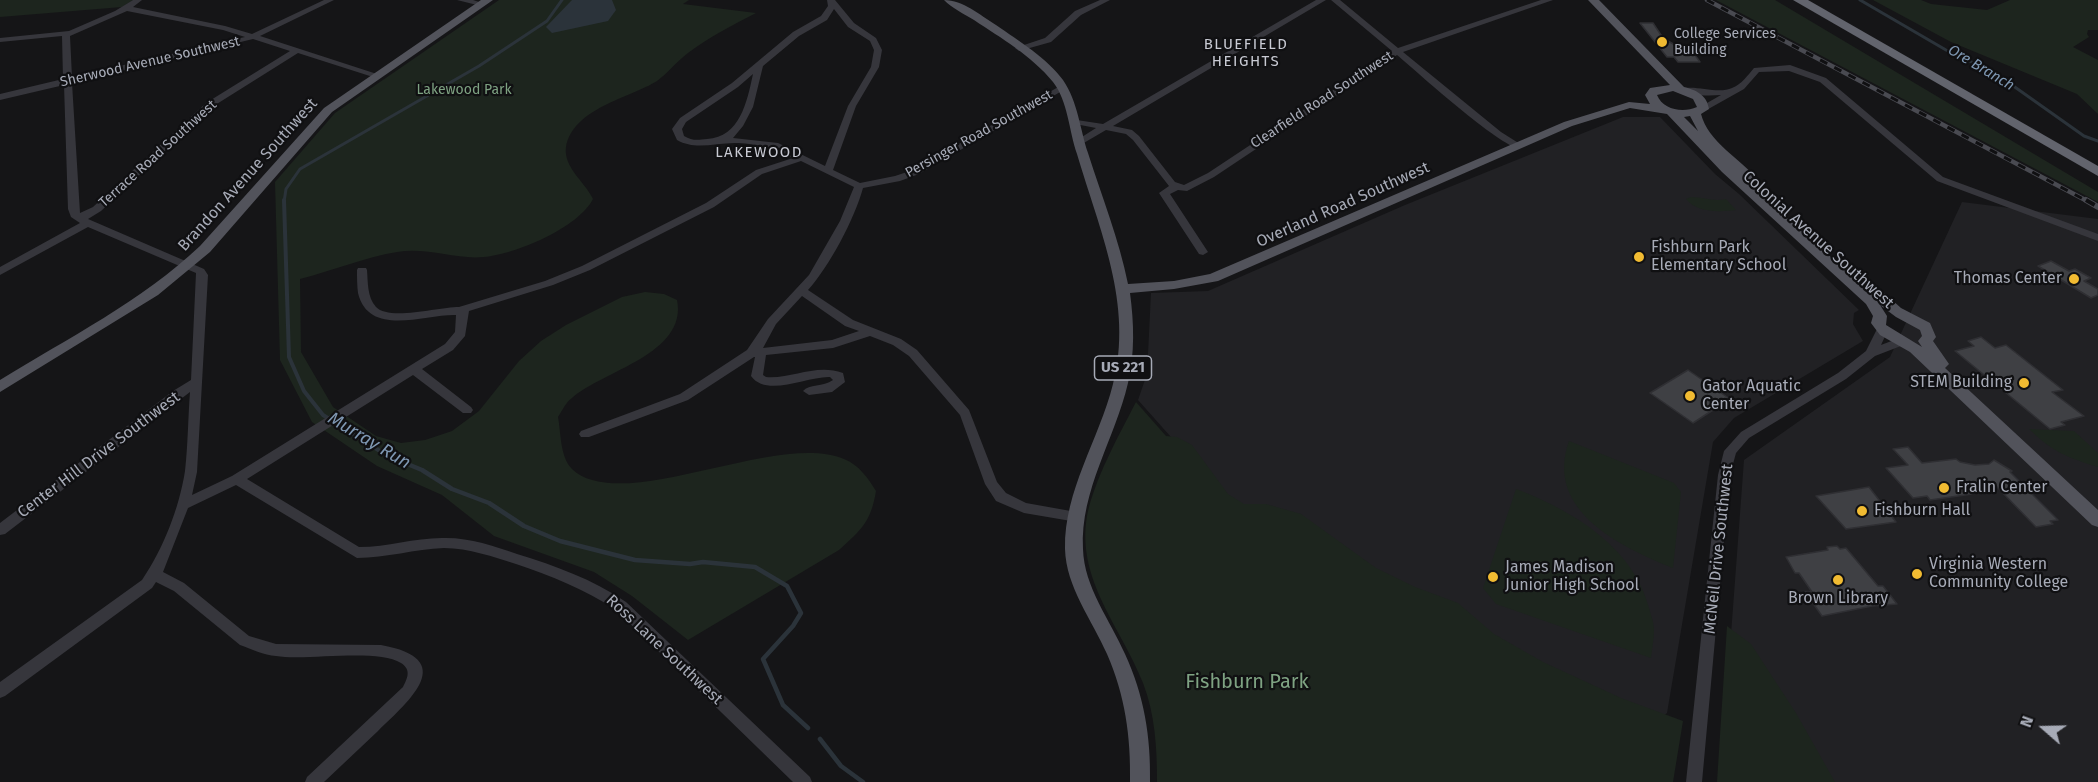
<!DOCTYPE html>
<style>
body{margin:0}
#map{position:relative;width:2098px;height:782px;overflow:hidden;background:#151517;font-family:"Fira Sans",sans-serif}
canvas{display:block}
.north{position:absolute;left:2014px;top:698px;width:60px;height:60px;-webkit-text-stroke:4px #101012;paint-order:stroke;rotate:290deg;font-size:16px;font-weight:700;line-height:24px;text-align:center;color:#a7abb7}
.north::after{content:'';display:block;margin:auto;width:21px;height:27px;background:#a7abb7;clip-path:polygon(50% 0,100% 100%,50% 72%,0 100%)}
</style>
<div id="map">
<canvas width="2098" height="782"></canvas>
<div class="north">N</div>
</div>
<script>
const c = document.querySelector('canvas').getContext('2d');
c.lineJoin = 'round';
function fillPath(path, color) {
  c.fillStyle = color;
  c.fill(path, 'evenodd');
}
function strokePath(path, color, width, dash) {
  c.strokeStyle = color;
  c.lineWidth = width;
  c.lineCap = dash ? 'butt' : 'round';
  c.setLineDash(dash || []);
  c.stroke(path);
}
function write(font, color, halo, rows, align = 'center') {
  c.font = font + ' "Fira Sans",sans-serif';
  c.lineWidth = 4.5;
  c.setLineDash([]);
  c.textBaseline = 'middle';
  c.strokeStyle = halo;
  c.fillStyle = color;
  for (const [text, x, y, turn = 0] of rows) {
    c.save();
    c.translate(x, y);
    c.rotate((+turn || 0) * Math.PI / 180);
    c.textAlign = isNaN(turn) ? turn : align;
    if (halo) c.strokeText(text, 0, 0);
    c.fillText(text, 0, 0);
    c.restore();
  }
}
const built = new Path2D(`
 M1623 117H1660L1715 174 1739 194 1859 310 1854 313 1853 324 1863 341 1734 418 1713 442 1667 713 1583 782H1478L1138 400 1147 374 1151 293 1208 291 1405 205Z
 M1962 202 2098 219V782H1749L1727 688 1744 460 1890 357Z`);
const green = new Path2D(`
 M0 0H133L122 7 0 17Z
 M499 0H689L683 4 756 13C733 25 709 37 688 53 677 61 668 73 657 81 630 98 573 108 566 147 563 167 585 182 593 199 578 228 516 254 484 257 456 260 428 247 397 252 365 257 332 271 300 279L301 352 333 407 376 436 401 443 425 440 452 431 479 411 519 361 541 341 566 325 622 297 645 292 664 294 677 300C688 354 602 371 572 398 566 402 562 411 558 417 561 433 560 457 572 469 621 516 778 430 844 459 859 465 868 478 876 491 871 522 861 530 839 550L688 640 632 596 594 572 494 536 442 495 377 466 312 422 280 360 275 182 335 113Z
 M1716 0H1775L2098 192V202Z
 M1873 0H1921L1931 4 1987 10 2010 0H2098V30H2088L2087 34 2089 37 2073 47 2098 60V114L2077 94 1951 42Z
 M1691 197C1704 197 1714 202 1726 199L1736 210C1719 212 1697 213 1686 199Z
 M1136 402 1166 436 1177 437 1192 445 1228 494 1244 504H1266L1301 514 1376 568 1415 587 1458 603 1494 634 1543 662 1621 698 1683 721 1673 782H1157C1157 748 1155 714 1143 683 1121 627 1076 580 1087 516 1094 480 1119 435 1136 402Z
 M2029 429 2074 431 2098 453V467C2066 457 2053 452 2029 429Z
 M1569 441 1674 483 1681 492 1673 568C1621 547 1544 511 1569 441Z
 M1516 489C1571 510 1633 546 1649 608 1651 615 1654 623 1654 630 1654 639 1652 649 1651 658L1496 604 1483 588Z
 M1727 626 1751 644 1796 713 1835 782H1717Z`);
const water = new Path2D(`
 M572 0H612L616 10 608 21 552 33 546 27Z`);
const streamFar2 = new Path2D(`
 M1860 0 1946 50 1995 73 2084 136 2098 141
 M284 202 286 189 300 169 479 66 547 21 562 0`);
const streamFar1 = new Path2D(`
 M284 200 289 357 304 391 323 415 391 458`);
const stream = new Path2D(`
 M388 456 422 470 452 489 489 503 524 526 560 541 635 560 690 564 703 562 755 567 787 586 801 613 793 626 763 659 783 705 808 728
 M820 739 841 766 863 782`);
const building = new Path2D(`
 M1640 23H1653L1663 38 1685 51H1692L1700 62H1678L1674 57H1667Z
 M2051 261 2069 271 2075 269 2091 278 2084 281 2098 289V295L2091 298 2038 266Z
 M1981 337 1995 348 2006 345 2063 390 2052 392 2084 416 2061 422 2065 425 2050 429 1955 351 1974 346 1968 341Z
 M1688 370 1730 399 1693 423 1650 393Z
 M1908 447 1922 463 1956 459 1960 462 1975 465 1989 464 1994 460 2012 471 2010 472 2058 520 2050 521 2053 524 2036 527 1997 487 1969 491 1972 494 1930 500 1927 496 1913 498 1886 468 1908 465 1893 449Z
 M1869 487 1896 522 1846 529 1816 496Z
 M1837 546 1840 549 1846 548 1878 586H1883L1897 604 1872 606 1822 616 1805 592H1812L1799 573H1795L1786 557 1828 550 1827 547Z`);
const minor = new Path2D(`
 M133 0H142L133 7 225 26 252 34 324 0H334L260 36 380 75 373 77 298 53 212 107 101 211 88 219 204 269 208 275 197 472 192 495 232 476 445 344 455 332 456 315C425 314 369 338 358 293 357 286 357 277 357 270L358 268H366L367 270C368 282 367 297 376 307 389 321 439 307 459 307L545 281 582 266 706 203 756 170 793 158C776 149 758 144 738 143 717 142 696 151 677 140L672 129 680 118 732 83 793 32 821 16 828 6 827 0H835L854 23 876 38 882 50 879 67 856 106 833 170 860 183 895 176 913 170 1060 86 1067 88 919 174 900 181 863 188C855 218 829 267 808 290L853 320 901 339 917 350 969 410 997 482 1006 493 1026 503 1082 513 1084 517 1082 521 1077 522 1024 513 996 501 985 484 960 415 909 356 893 345 870 336 833 348 766 355 763 375 766 377C793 379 816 363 843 373L845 382 832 392 809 395 803 391C809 384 823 387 833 380L830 377C807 376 767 398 751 376L755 357H754L688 400 589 437H581L579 434 581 431 680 394 747 350 768 319 809 275 840 221 854 187 801 161 762 174 714 207 590 270 553 285 469 311 465 336 453 350 422 369 471 407 473 410 471 413H463L413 375 247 479 359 547C389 547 417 537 446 538 471 538 494 546 517 554 556 566 592 579 626 602L810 777 812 782H793L616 610C585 589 551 576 516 564 493 557 469 548 444 548 415 549 386 558 357 558L236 485 188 508 163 572 184 583 249 636 276 644 381 645C459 659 410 700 378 731 360 748 342 765 324 782H305L307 777 403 687C407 679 412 670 401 663 377 648 306 661 276 656 264 655 251 649 240 645L174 591 156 582 152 588 5 696 0 698V682L142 580C163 549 179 509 185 471 188 445 188 418 190 392L5 534 0 535V523L173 391 191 380 196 273 88 227 0 275V267L80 223 71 217 68 209 64 85 0 100V94L63 79 62 36 0 42V38L69 31 115 11ZM834 9 848 27 870 41 874 50 871 67 848 106 825 166 778 143 733 138 743 126 753 107 763 66 799 36 827 20ZM127 11 223 30 245 37 72 77 70 36ZM253 39 290 51 206 103 93 207 80 213 72 83ZM753 74C747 102 740 137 707 139 698 140 692 141 684 136L682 129 686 122 738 87ZM802 296 845 326 859 331 832 340 763 348 776 324Z
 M457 0H473L485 4 481 6Z
 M1100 0H1110L1081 15 1051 42 1019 51 1015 48 1045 38 1075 11Z
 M1316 0H1326L1113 126 1132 130 1139 136 1175 182 1184 185 1208 173 1392 51 1331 0H1340L1398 48 1541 0H1553L1403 52 1501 132 1520 144V148C1503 150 1415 70 1397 55L1214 177 1187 191 1178 190 1170 194 1208 252 1203 255 1199 254 1159 193 1169 186 1133 140 1126 134 1106 130 1082 144 1079 145 1074 142 1096 128 1070 123V119L1103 124Z
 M1790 65 1826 78 1943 177 2098 234V241L1937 181 1820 82 1789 71 1759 72 1744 89 1703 112 1700 111V107L1721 95C1708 96 1690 96 1680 90 1691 83 1717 95 1732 88 1741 85 1748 75 1754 68Z
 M1882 326 1888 330 1881 345 1902 337 1906 338 1908 341 1906 344 1875 356 1846 379 1749 438 1736 453 1730 475 1702 782H1686L1718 475 1724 451 1741 432 1838 373 1866 351 1878 327Z`);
const major = new Path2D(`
 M481 0H493L332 112 210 252 158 295 0 392V380C68 338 142 301 200 246L324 108Z
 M944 0C963 0 980 15 996 25 1019 41 1047 58 1063 80 1078 102 1080 129 1088 153 1102 197 1119 239 1128 284L1174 281 1210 274 1564 122 1629 102 1650 104 1645 95 1650 88 1670 85 1588 0H1599L1684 87C1696 90 1707 95 1709 109L1701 114C1708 142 1741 159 1758 180L1756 183H1748L1861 284 1867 281 1872 282 1901 308 1930 323 1936 337 1933 341 1949 364 1945 368 2098 510V527L2092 525 1910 352 1880 335 1871 323 1873 316 1866 304 1722 172 1667 114 1630 108 1572 126 1218 281 1174 289 1130 293C1134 323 1135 353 1128 383 1115 439 1080 490 1083 549 1084 587 1110 620 1125 654 1144 695 1151 737 1150 782H1130C1131 737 1125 695 1107 654 1092 620 1066 587 1065 549 1064 490 1099 440 1113 384 1134 305 1099 229 1077 154 1069 131 1068 101 1053 82 1032 56 1001 38 974 20 964 14 952 8 944 0ZM1673 91 1693 99 1697 107C1683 113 1663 110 1657 95ZM1690 116 1698 131 1684 117ZM1880 305 1896 317 1920 330 1922 336 1918 341 1922 347 1886 325 1887 316Z`);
const highway = new Path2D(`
 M1793 0H1808L2098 166V176Z`);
const railFar1 = new Path2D(`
 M1707 0 2089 202`);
const rail = new Path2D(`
 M2086 200 2098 207`);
const markers = [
 [1662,42,6,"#f1bb32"],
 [1639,257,6,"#f1bb32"],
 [2074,279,6,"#f1bb32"],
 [2024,383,6,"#f1bb32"],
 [1690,396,6,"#f1bb32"],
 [1944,488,6,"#f1bb32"],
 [1862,511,6,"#f1bb32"],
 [1917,574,6,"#f1bb32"],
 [1493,577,6,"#f1bb32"],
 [1838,580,6,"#f1bb32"]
];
const farPoinames = [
 ["College Services",1674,34],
 ["Building",1674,50]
];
const farStreetnames = [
 ["Sherwood Avenue Southwest",150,62,-13],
 ["Clearfield Road Southwest",1322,100,-33],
 ["Persinger Road Southwest",979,134,-29],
 ["Terrace Road Southwest",158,154,-42]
];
const farParknames = [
 ["Lakewood Park",464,90]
];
const farNeighbourhoodnames = [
 ["BLUEFIELD",1246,45],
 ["HEIGHTS",1246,62],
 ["LAKEWOOD",759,153]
];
const farWaternames = [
 ["Ore Branch",1981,68,31]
];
const shields = [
 [1123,368,57]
];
const shieldNames = [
 ["US 221",1123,368]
];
const streetNames = [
 ["Brandon Avenue Southwest",248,175,-48],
 ["Overland Road Southwest",1343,205,-24],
 ["Colonial Avenue Southwest",1818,240,42],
 ["Center Hill Drive Southwest",99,455,-37],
 ["McNeil Drive Southwest",1719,549,-84],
 ["Ross Lane Southwest",664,650,43]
];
const poiNames = [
 ["Fishburn Park",1651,248],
 ["Elementary School",1651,266],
 ["Thomas Center",2062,279,"right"],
 ["STEM Building",2012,383,"right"],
 ["Gator Aquatic",1702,387],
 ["Center",1702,405],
 ["Fralin Center",1956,488],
 ["Fishburn Hall",1874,511],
 ["Virginia Western",1929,565],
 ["Community College",1929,583],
 ["James Madison",1505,568],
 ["Junior High School",1505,586],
 ["Brown Library",1838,599,"center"]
];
const waterNames = [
 ["Murray Run",369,441,31]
];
const nearParknames = [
 ["Fishburn Park",1247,682]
];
fillPath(built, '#212124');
fillPath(green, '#1d251e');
fillPath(water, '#2b333a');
strokePath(streamFar2, '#2b333a', 3);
strokePath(streamFar1, '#2b333a', 4);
strokePath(stream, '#2b333a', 4.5);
fillPath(building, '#3f4044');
strokePath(building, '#2f2f33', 1.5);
fillPath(minor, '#36363c');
fillPath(major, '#52535b');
fillPath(highway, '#62646d');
strokePath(railFar1, '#494a51', 4.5);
strokePath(rail, '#494a51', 6);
strokePath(railFar1, '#101012', 3, [8]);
strokePath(rail, '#101012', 4, [10]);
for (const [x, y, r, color] of markers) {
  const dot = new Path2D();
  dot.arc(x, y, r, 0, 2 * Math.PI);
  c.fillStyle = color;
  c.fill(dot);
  strokePath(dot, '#101012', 2);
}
write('14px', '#a7abb7', '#101012', farPoinames, 'left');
write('14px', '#a7abb7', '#101012', farStreetnames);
write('14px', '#7ea282', '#101012', farParknames);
c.letterSpacing = '1.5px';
write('15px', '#c8cad3', '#101012', farNeighbourhoodnames);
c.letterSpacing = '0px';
write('italic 15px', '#7e97b2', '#101012', farWaternames);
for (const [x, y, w] of shields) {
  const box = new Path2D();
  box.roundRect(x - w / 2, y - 12, w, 24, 4.5);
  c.fillStyle = '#101012';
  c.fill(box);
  strokePath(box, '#a7abb7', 1.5);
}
write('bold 15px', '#a7abb7', null, shieldNames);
write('16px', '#a7abb7', '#101012', streetNames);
write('16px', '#a7abb7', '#101012', poiNames, 'left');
write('italic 18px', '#7e97b2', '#101012', waterNames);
write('20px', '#7ea282', '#101012', nearParknames);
</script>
